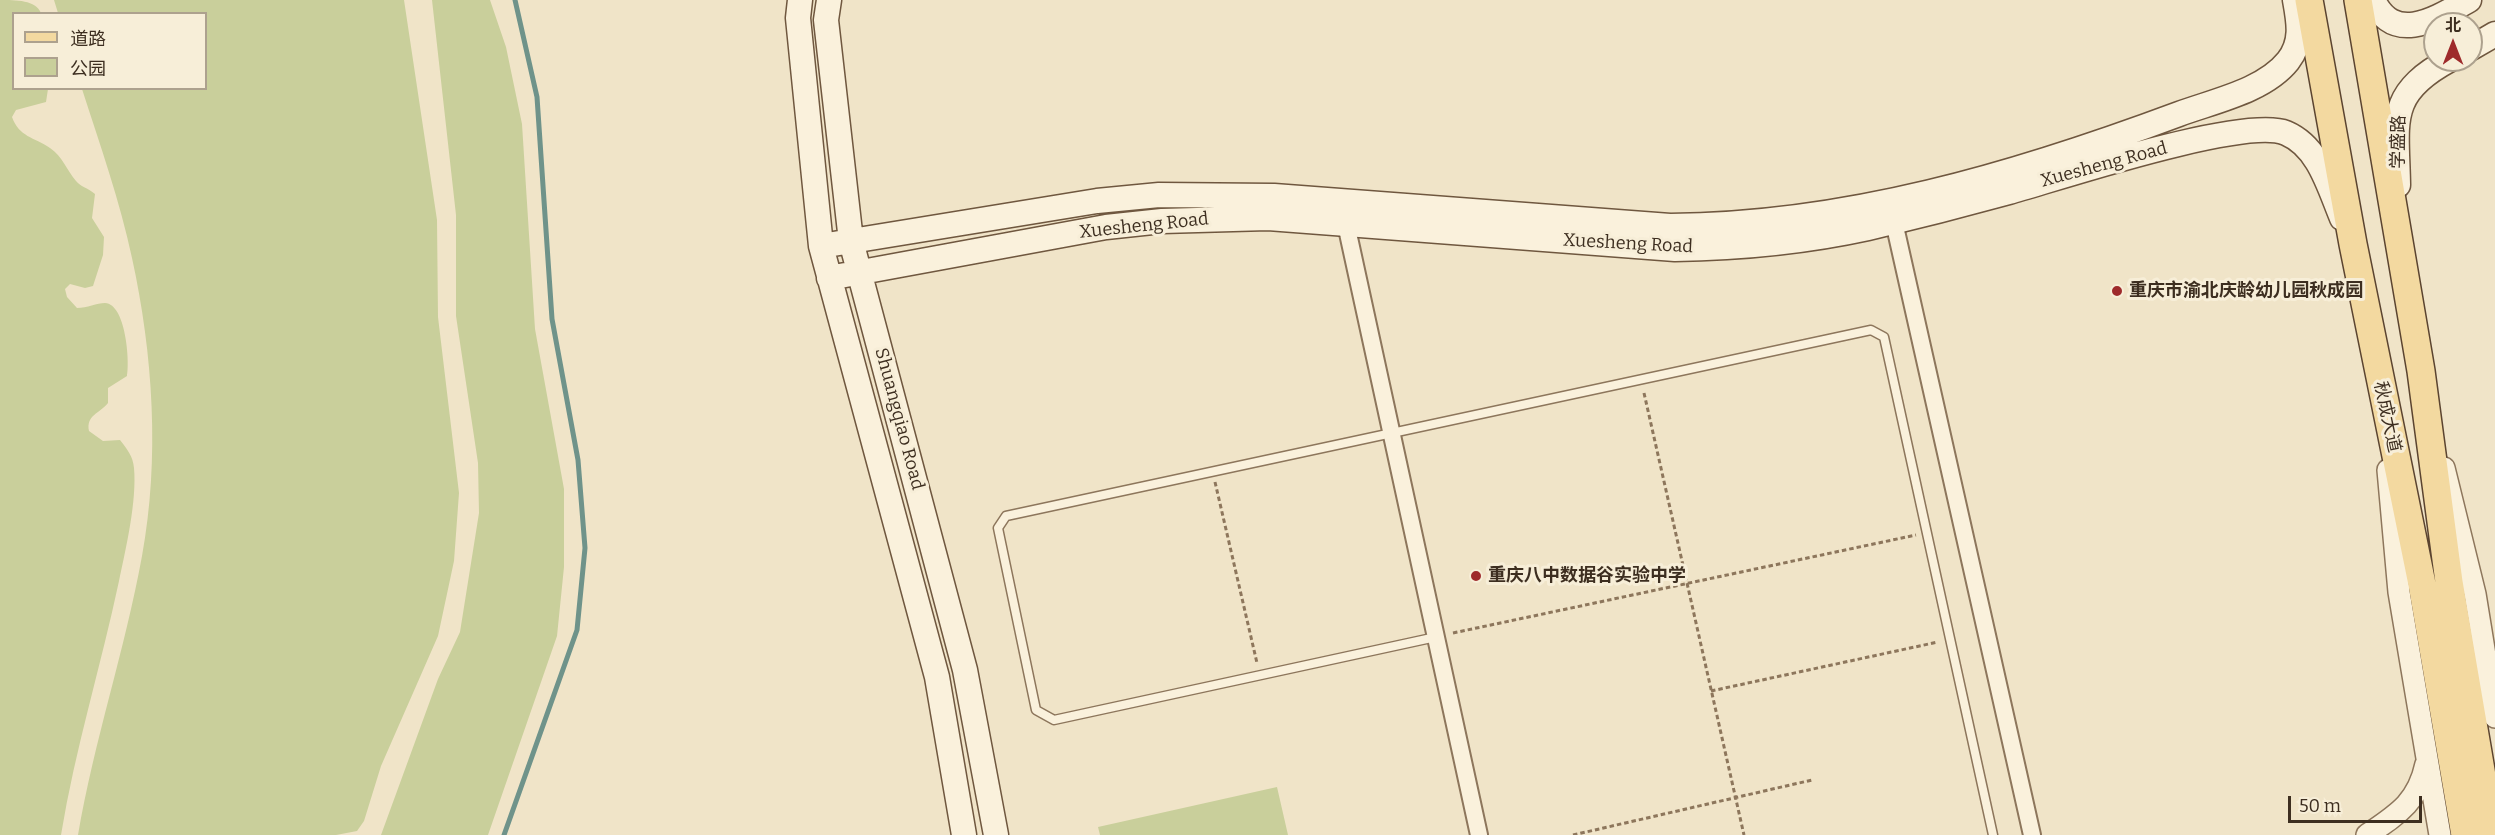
<!DOCTYPE html>
<meta charset="utf-8">
<style>
body{margin:0}
#map{position:relative;width:2495px;height:835px;overflow:hidden;background:#f0e4c8;font-family:Bitter,"Noto Sans SC",serif}
canvas{display:block}
.legend{position:absolute;left:12px;top:12px;width:195px;height:78px;box-sizing:border-box;background:#f7eed8;border:2px solid #ada18e;margin:0;padding:8px 10px;list-style:none;font-size:18px;color:#3d2e20}
.legend li{display:flex;align-items:center;gap:12px;height:30px}
.legend b{width:30px;border:2px solid #ada18e}
.north{position:absolute;left:2423px;top:12px;width:60px;height:60px;box-sizing:border-box;background:#f7eed8;border:2px solid #ada18e;border-radius:50%;rotate:0deg;font-size:16px;font-weight:700;line-height:24px;text-align:center;color:#3d2e20}
.north::after{content:'';display:block;margin:auto;width:21px;height:27px;background:#9e2a2b;clip-path:polygon(50% 0,100% 100%,50% 72%,0 100%)}
.scale{position:absolute;left:2288px;top:796px;width:134px;height:27px;box-sizing:border-box;border:3px solid #3d2e20;border-top:0;padding-left:8px;font-size:18px;line-height:21px;white-space:nowrap;color:#3d2e20;-webkit-text-stroke:4px #f7eed8;paint-order:stroke}
</style>
<div id="map">
<canvas width="2495" height="835"></canvas>
<ul class="legend">
<li><b style="height:8px;background:#f3d9a0"></b>道路</li>
<li><b style="height:16px;background:#c9cf9b"></b>公园</li>
</ul>
<div class="north">北</div>
<div class="scale">50 m</div>
</div>
<script>
const c = document.querySelector('canvas').getContext('2d');
c.lineJoin = 'round';
function fillPath(path, color) {
  c.fillStyle = color;
  c.fill(path, 'evenodd');
}
function strokePath(path, color, width, dash) {
  c.strokeStyle = color;
  c.lineWidth = width;
  c.lineCap = dash ? 'butt' : 'round';
  c.setLineDash(dash || []);
  c.stroke(path);
}
function write(font, color, halo, rows, align = 'center') {
  c.font = font + ' Bitter,"Noto Sans SC",serif';
  c.lineWidth = 6;
  c.setLineDash([]);
  c.textBaseline = 'middle';
  c.strokeStyle = halo;
  c.fillStyle = color;
  for (const [text, x, y, turn = 0] of rows) {
    c.save();
    c.translate(x, y);
    c.rotate((+turn || 0) * Math.PI / 180);
    c.textAlign = isNaN(turn) ? turn : align;
    if (halo) c.strokeText(text, 0, 0);
    c.fillText(text, 0, 0);
    c.restore();
  }
}
const green = new Path2D(`
 M0 0C16 0 36 0 41 13L14 14V88L48 89 46 102 16 110 12 117C19 137 34 137 50 148 63 157 66 169 76 181 81 187 88 188 95 194L92 218 104 237 103 255 93 286 85 288 70 284 65 289 67 297 77 308C87 308 97 303 105 303 126 304 130 362 127 376L108 388V403C99 414 86 415 89 431L103 441 120 440C127 449 133 456 134 468 137 501 126 548 119 581 101 666 75 749 61 835H0Z
 M54 0H404L437 220 438 317 459 493 454 561 438 636 381 766 364 821 357 831 336 835H78C94 741 125 650 142 556 160 459 153 354 132 258 120 201 100 145 82 89L206 88V14L58 13Z
 M432 0H490L506 47 522 124 535 329 564 489V567L557 636 488 835H381L438 679 460 632 479 513 478 463 456 316V215Z
 M1277 787 1288 835H1100L1098 827Z`);
const stream = new Path2D(`
 M504 835 577 630 585 548 578 460 552 319 537 97 515 0`);
const path = new Path2D(`
 M1644 393 1744 835
 M1215 482 1257 663
 M1453 633 1916 535
 M1711 691 1938 642
 M1573 835 1812 780`);
const service = new Path2D(`
 M1436 637 1054 720 1036 710 998 528 1006 516 1871 330 1884 337 1993 835`);
const minor = new Path2D(`
 M1894 222 2032 835
 M1346 224 1479 835`);
const tertiary = new Path2D(`
 M2444 468 2475 594 2495 717
 M2388 470 2399 592 2440 835
 M2367 835C2398 814 2418 802 2426 764`);
const secondary = new Path2D(`
 M800 0 798 18 821 246 937 677 964 835
 M829 0 826 20 851 241 965 670 996 835
 M2373 0C2395 46 2437 18 2469 0
 M2471 48 2495 34
 M2398 185C2397 122 2386 94 2449 60
 M821 246 1097 201 1159 195 1274 196 1670 226C1846 225 2015 175 2179 114 2214 101 2264 91 2288 61 2303 42 2299 22 2295 0
 M829 278 1106 227 1162 221 1268 218 1675 249C1740 248 1804 242 1868 228 1915 217 1962 205 2009 192 2059 178 2244 116 2286 133 2319 147 2329 187 2342 218`);
const primary = new Path2D(`
 M2309 0 2353 244 2422 584 2465 835
 M2358 0 2421 371 2449 582 2492 835`);
const markers = [
 [2117,291,6,"#9e2a2b"],
 [1476,576,6,"#9e2a2b"]
];
const streetNames = [
 ["学盛路",2399,142,-89],
 ["Xuesheng Road",2104,165,-15],
 ["Xuesheng Road",1144,226,-6],
 ["Xuesheng Road",1628,244,3],
 ["秋成大道",2387,417,78],
 ["Shuangqiao Road",899,419,75]
];
const poiNames = [
 ["重庆市渝北庆龄幼儿园秋成园",2129,291],
 ["重庆八中数据谷实验中学",1488,576]
];
fillPath(green, '#c9cf9b');
strokePath(stream, '#6f938a', 5);
strokePath(service, '#8d765c', 11);
strokePath(minor, '#8d765c', 20);
strokePath(tertiary, '#8d765c', 24);
strokePath(secondary, '#6f573f', 27);
strokePath(primary, '#5b4430', 30);
strokePath(path, '#8d765c', 3, [4.5, 3]);
strokePath(service, '#faf1dc', 8);
strokePath(minor, '#faf1dc', 16);
strokePath(tertiary, '#faf1dc', 21);
strokePath(secondary, '#faf1dc', 24);
strokePath(primary, '#f3d9a0', 27);
for (const [x, y, r, color] of markers) {
  const dot = new Path2D();
  dot.arc(x, y, r, 0, 2 * Math.PI);
  c.fillStyle = color;
  c.fill(dot);
  strokePath(dot, '#f7eed8', 2);
}
write('18px', '#3d2e20', '#f7eed8', streetNames);
write('bold 18px', '#3d2e20', '#f7eed8', poiNames, 'left');
</script>
